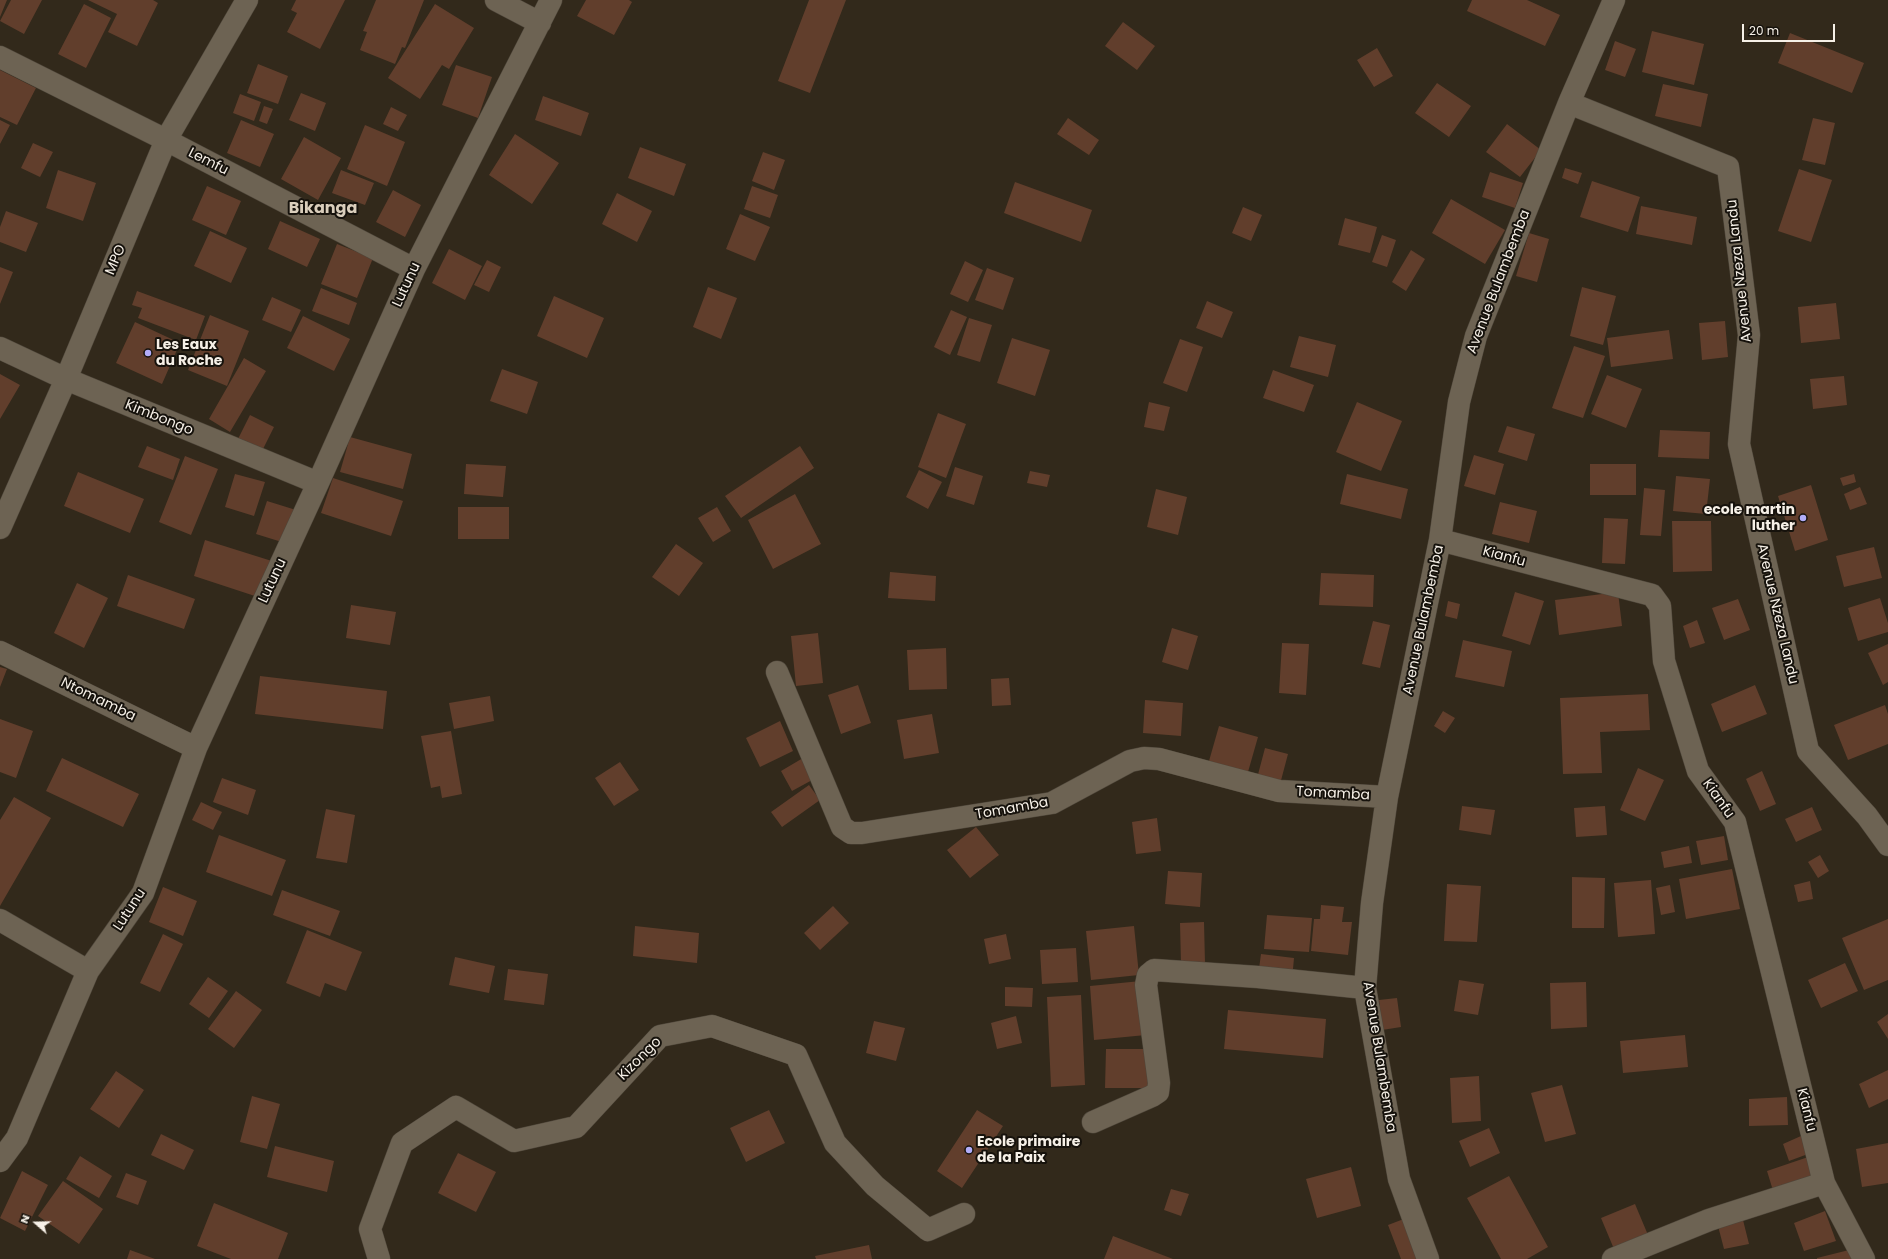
<!DOCTYPE html>
<style>
body{margin:0}
#map{position:relative;width:1888px;height:1259px;overflow:hidden;background:#32291b;font-family:Poppins,sans-serif}
canvas{display:block}
.north{position:absolute;left:16px;top:1203px;width:40px;height:40px;-webkit-text-stroke:3px #16120c;paint-order:stroke;rotate:290deg;font-size:11px;font-weight:700;line-height:16px;text-align:center;color:#f6f0e7}
.north::after{content:'';display:block;margin:auto;width:14px;height:18px;background:#f6f0e7;clip-path:polygon(50% 0,100% 100%,50% 72%,0 100%)}
.scale{position:absolute;left:1742px;top:24px;width:93px;height:18px;box-sizing:border-box;border:2px solid #f6f0e7;border-top:0;padding-left:5px;font-size:12px;line-height:14px;white-space:nowrap;color:#f6f0e7;-webkit-text-stroke:3px #16120c;paint-order:stroke}
</style>
<div id="map">
<canvas width="1888" height="1259"></canvas>
<div class="north">N</div>
<div class="scale">20 m</div>
</div>
<script>
const c = document.querySelector('canvas').getContext('2d');
c.lineJoin = 'round';
function fillPath(path, color) {
  c.fillStyle = color;
  c.fill(path, 'evenodd');
}
function strokePath(path, color, width, dash) {
  c.strokeStyle = color;
  c.lineWidth = width;
  c.lineCap = dash ? 'butt' : 'round';
  c.setLineDash(dash || []);
  c.stroke(path);
}
function write(font, color, halo, rows, align = 'center') {
  c.font = font + ' Poppins,sans-serif';
  c.lineWidth = 4;
  c.setLineDash([]);
  c.textBaseline = 'middle';
  c.strokeStyle = halo;
  c.fillStyle = color;
  for (const [text, x, y, turn = 0] of rows) {
    c.save();
    c.translate(x, y);
    c.rotate((+turn || 0) * Math.PI / 180);
    c.textAlign = isNaN(turn) ? turn : align;
    if (halo) c.strokeText(text, 0, 0);
    c.fillText(text, 0, 0);
    c.restore();
  }
}
const building = new Path2D(`
 M0 0H7L0 17Z
 M11 0H42L24 34 0 21Z
 M88 0H153L158 3 137 46 108 32 117 14Z
 M296 0H345L320 49 287 32 297 13 291 10Z
 M376 0H424L405 48 402 47 395 64 360 50 367 32 363 31Z
 M586 0H629L632 2 614 35 577 16Z
 M809 0H846L810 93 778 81Z
 M1472 0H1527L1560 15 1545 46 1467 11Z
 M84 4 111 18 86 68 58 54Z
 M435 4 474 28 449 69 442 65 420 99 388 78Z
 M1123 22 1155 46 1137 70 1105 46Z
 M1652 31 1704 44 1694 85 1642 72Z
 M1790 33 1864 63 1852 93 1778 63Z
 M1615 41 1636 49 1625 77 1605 70Z
 M1377 48 1393 76 1374 87 1357 60Z
 M258 64 288 76 278 104 247 93Z
 M456 65 492 77 478 118 442 105Z
 M0 70 36 88 17 125 0 117Z
 M1437 83 1471 106 1449 137 1415 113Z
 M1663 84 1708 94 1701 127 1655 116Z
 M301 93 326 103 315 131 289 120Z
 M240 94 261 102 254 121 233 113Z
 M543 96 589 113 581 136 535 120Z
 M264 106 273 109 267 124 259 121Z
 M391 107 407 115 398 131 383 124Z
 M1068 118 1099 140 1089 155 1057 134Z
 M1813 118 1835 123 1825 165 1802 160Z
 M0 120 10 125 0 144Z
 M241 120 274 134 260 167 227 153Z
 M1507 124 1541 150 1520 177 1486 152Z
 M365 125 405 142 387 186 347 169Z
 M515 134 559 163 532 204 489 175Z
 M304 137 341 158 318 200 281 179Z
 M33 143 53 152 40 177 21 168Z
 M640 147 686 164 674 196 628 178Z
 M763 152 785 160 774 190 752 181Z
 M1565 168 1582 173 1578 184 1562 178Z
 M1799 169 1832 180 1811 242 1778 231Z
 M58 170 96 183 83 221 46 208Z
 M341 170 374 183 365 205 332 193Z
 M1490 172 1523 183 1515 208 1482 197Z
 M1592 181 1640 197 1628 232 1580 217Z
 M1015 182 1092 210 1081 242 1004 213Z
 M207 186 241 201 226 235 192 220Z
 M752 186 778 195 770 218 744 209Z
 M393 190 421 205 405 237 376 222Z
 M617 193 652 211 637 242 602 224Z
 M1451 199 1505 230 1485 264 1432 233Z
 M1641 206 1697 217 1692 245 1636 234Z
 M1243 207 1262 215 1251 241 1232 233Z
 M6 211 38 223 26 252 0 242V227Z
 M740 214 770 227 755 261 726 249Z
 M1345 218 1377 227 1370 253 1338 245Z
 M280 221 320 239 307 267 268 249Z
 M210 231 247 248 231 283 194 266Z
 M1529 233 1549 239 1537 282 1516 276Z
 M1382 235 1396 240 1387 267 1372 262Z
 M337 244 373 258 357 298 321 284Z
 M449 249 482 266 465 300 432 283Z
 M1411 250 1425 259 1406 291 1392 282Z
 M487 260 501 267 489 292 474 285Z
 M965 261 983 270 968 302 950 294Z
 M0 267 13 272 0 304Z
 M987 268 1014 278 1003 310 975 300Z
 M708 287 737 298 721 339 693 327Z
 M1582 287 1616 296 1603 345 1570 336Z
 M321 288 357 303 349 325 312 311Z
 M137 291 205 316 196 340 138 318 142 308 132 305Z
 M554 296 604 318 587 358 537 336Z
 M272 297 301 310 291 332 262 320Z
 M1207 301 1233 312 1222 338 1196 328Z
 M1836 303 1840 339 1801 343 1798 307Z
 M951 310 967 317 950 355 934 347Z
 M210 315 249 331 227 386 188 370Z
 M303 316 350 339 334 371 287 348Z
 M969 318 992 325 980 362 957 355Z
 M1725 321 1728 357 1702 360 1699 323Z
 M135 322 180 343 162 384 116 363Z
 M1669 330 1673 359 1611 367 1607 338Z
 M1299 336 1336 345 1328 377 1290 367Z
 M1012 338 1050 350 1035 396 997 383Z
 M1180 339 1203 347 1187 392 1163 383Z
 M1574 346 1605 356 1583 418 1552 408Z
 M244 358 266 371 230 432 209 419Z
 M502 369 538 382 527 414 490 401Z
 M1273 370 1314 385 1304 412 1263 398Z
 M0 374 20 385 0 419Z
 M1607 375 1642 389 1626 428 1591 414Z
 M1844 376 1847 405 1813 409 1810 379Z
 M1149 402 1170 407 1164 431 1144 427Z
 M1357 402 1402 421 1381 471 1336 452Z
 M938 413 966 424 946 478 918 467Z
 M250 415 274 427 261 453 237 441Z
 M1507 426 1535 434 1527 461 1498 452Z
 M1660 430 1710 432 1709 459 1658 457Z
 M350 437 412 454 403 489 340 472Z
 M147 446 180 459 173 480 138 467Z
 M800 446 814 468 741 518 725 496Z
 M1474 455 1504 464 1495 495 1464 486Z
 M185 456 218 469 191 535 159 522Z
 M466 464 506 466 503 497 464 494Z
 M1590 464H1636V495H1590Z
 M955 467 983 476 974 505 946 496Z
 M919 470 942 482 928 509 906 497Z
 M1030 471 1050 475 1047 487 1027 483Z
 M78 472 144 499 130 533 64 506Z
 M235 474 265 482 254 516 225 507Z
 M1347 474 1408 489 1401 519 1340 504Z
 M1854 474 1856 482 1843 486 1840 478Z
 M1676 476 1710 479 1706 514 1673 511Z
 M333 478 403 501 391 536 321 513Z
 M1811 485 1828 540 1795 551 1778 496Z
 M1860 487 1867 504 1850 510 1844 494Z
 M1644 488 1665 490 1661 536 1640 535Z
 M1156 489 1187 497 1178 535 1147 527Z
 M795 494 821 544 773 569 748 520Z
 M267 501 296 510 285 543 256 534Z
 M1500 502 1537 511 1529 543 1492 534Z
 M458 507H509V539H458Z
 M717 507 731 531 713 542 698 518Z
 M1604 518 1628 519 1625 564 1602 563Z
 M1672 521H1711L1712 571 1673 572Z
 M205 540 275 562 264 599 194 576Z
 M676 544 703 563 679 596 652 577Z
 M1874 547 1882 578 1844 587 1836 556Z
 M890 572 936 576 935 601 888 598Z
 M1321 573 1374 575 1373 607 1319 605Z
 M128 575 195 599 184 629 117 606Z
 M77 583 108 598 84 648 54 633Z
 M1515 592 1544 601 1530 645 1502 636Z
 M1618 592 1622 626 1559 635 1555 600Z
 M1880 598 1888 623V632L1858 641 1848 608Z
 M1738 599 1750 630 1724 640 1712 608Z
 M1448 601 1460 604 1457 619 1445 616Z
 M351 605 396 612 390 645 346 638Z
 M1697 620 1705 643 1690 648 1683 626Z
 M1373 621 1390 625 1380 668 1362 664Z
 M1172 628 1198 636 1188 670 1162 662Z
 M818 633 823 683 796 686 791 636Z
 M1463 640 1512 651 1504 687 1455 677Z
 M1282 643 1309 644 1306 695 1279 693Z
 M1888 644V682L1883 685 1868 653Z
 M946 648 947 689 909 690 907 650Z
 M0 667 7 669 0 687Z
 M260 676 387 691 383 729 255 714Z
 M1009 678 1011 705 992 706 991 679Z
 M858 685 871 723 841 734 828 695Z
 M1755 685 1767 714 1722 732 1711 704Z
 M1648 694 1650 730 1600 732 1602 773 1563 774 1560 698Z
 M490 696 494 721 454 729 449 703Z
 M1145 700 1183 703 1181 736 1143 733Z
 M1885 705 1888 714V744L1848 760 1834 725Z
 M1443 711 1455 718 1445 733 1434 726Z
 M932 714 939 753 904 759 897 720Z
 M0 719 33 731 16 778 0 772Z
 M780 721 793 751 760 767 746 738Z
 M1219 726 1258 737 1248 772 1209 761Z
 M451 731 462 794 442 798 440 786 431 788 421 736Z
 M1265 748 1288 754 1279 788 1256 782Z
 M62 758 139 794 123 827 46 791Z
 M803 758 814 779 792 791 781 771Z
 M620 762 639 790 614 806 595 778Z
 M1638 768 1664 780 1645 821 1620 810Z
 M1762 771 1776 804 1760 811 1746 779Z
 M222 778 256 790 248 815 213 802Z
 M809 785 820 800 782 827 771 812Z
 M14 797 51 818 0 906V820Z
 M201 802 222 812 213 830 192 820Z
 M1462 806 1495 810 1491 835 1459 830Z
 M1605 806 1607 835 1576 837 1574 808Z
 M1812 807 1822 830 1796 842 1785 819Z
 M326 809 355 815 347 863 316 858Z
 M1157 818 1161 851 1136 854 1132 822Z
 M976 827 999 855 970 878 947 850Z
 M219 835 286 860 272 896 206 872Z
 M1724 836 1728 860 1701 865 1696 841Z
 M1689 846 1692 863 1664 868 1661 852Z
 M1820 855 1829 871 1818 878 1808 862Z
 M1732 869 1740 909 1686 919 1679 879Z
 M1168 871 1202 873 1200 907 1165 904Z
 M1572 877 1605 878 1604 928H1572Z
 M1651 880 1655 934 1618 937 1614 883Z
 M1810 881 1813 899 1798 902 1794 885Z
 M1447 884 1481 886 1477 942 1444 941Z
 M1670 885 1675 912 1661 915 1656 888Z
 M163 887 197 901 183 936 149 922Z
 M282 890 340 911 330 936 273 915Z
 M1321 905 1344 907 1342 922H1352L1348 955 1311 951 1314 919H1320Z
 M833 906 849 923 820 950 804 933Z
 M1267 915 1312 918 1309 952 1264 949Z
 M1888 919V980L1864 990 1842 938Z
 M1204 922 1205 963 1181 964 1180 923Z
 M635 926 699 933 697 963 633 956Z
 M1134 926 1139 975 1091 980 1086 931Z
 M307 930 362 952 346 991 325 983 320 997 286 983Z
 M163 934 183 944 160 992 140 983Z
 M1006 934 1011 959 989 964 984 939Z
 M1076 948 1078 982 1042 984 1040 950Z
 M1261 954 1294 958 1292 980 1258 976Z
 M455 957 495 966 489 993 449 985Z
 M1845 963 1858 991 1821 1008 1808 980Z
 M508 969 548 974 544 1005 504 1000Z
 M208 977 228 991 209 1018 189 1004Z
 M1459 980 1484 984 1478 1015 1454 1011Z
 M1141 981 1146 1035 1094 1040 1090 986Z
 M1586 982 1587 1027 1551 1029 1550 983Z
 M1005 987 1033 988 1032 1007 1005 1006Z
 M236 991 262 1010 234 1048 208 1029Z
 M1081 995 1085 1085 1051 1087 1047 997Z
 M1397 998 1401 1027 1382 1030 1379 1000Z
 M1228 1010 1326 1019 1323 1058 1224 1049Z
 M1888 1014V1039L1877 1022Z
 M1016 1016 1022 1043 997 1049 991 1023Z
 M874 1021 905 1028 896 1061 866 1053Z
 M1685 1035 1688 1067 1623 1073 1620 1041Z
 M1106 1049H1149V1088H1105Z
 M1888 1070V1099L1869 1108 1859 1084Z
 M116 1071 144 1090 119 1128 90 1109Z
 M1479 1076 1481 1121 1452 1123 1450 1078Z
 M1562 1085 1576 1134 1545 1142 1531 1093Z
 M252 1096 280 1104 267 1149 240 1142Z
 M1787 1097 1788 1125 1749 1126V1099Z
 M769 1110 785 1143 746 1162 730 1128Z
 M977 1110 1003 1126 962 1188 937 1171Z
 M1489 1128 1500 1153 1470 1167 1459 1141Z
 M161 1134 194 1150 184 1170 151 1155Z
 M1801 1136 1808 1154 1789 1161 1783 1144Z
 M1888 1143V1183L1862 1187 1856 1149Z
 M275 1146 334 1161 327 1192 267 1177Z
 M458 1153 496 1172 476 1212 438 1193Z
 M1814 1155 1822 1181 1775 1197 1767 1171Z
 M80 1156 112 1176 99 1198 66 1179Z
 M1351 1167 1361 1206 1317 1218 1306 1179Z
 M22 1171 48 1185 25 1231 0 1218Z
 M126 1173 147 1181 138 1205 116 1197Z
 M1509 1176 1548 1247 1527 1259H1501L1467 1198Z
 M63 1181 103 1209 79 1244 38 1216Z
 M1171 1189 1189 1194 1181 1216 1164 1210Z
 M214 1203 288 1233 278 1259H231L197 1246Z
 M1635 1204 1648 1235 1614 1249 1601 1218Z
 M1825 1211 1836 1241 1804 1251 1794 1223Z
 M1742 1216 1749 1244 1724 1249 1717 1222Z
 M1409 1217 1424 1259H1401L1388 1225Z
 M1113 1236 1173 1259H1104Z
 M869 1245 872 1259H816L815 1256Z
 M1857 1248 1860 1259H1817V1258Z
 M130 1250 155 1259H127Z`);
const street = new Path2D(`
 M496 0 540 23
 M0 57 166 140 414 269
 M1569 103 1728 167 1749 335 1739 444 1808 751 1867 816 1888 845
 M0 348 66 379 318 483
 M0 528 66 379 166 140 247 0
 M1440 540 1652 595 1660 606 1664 661 1698 771 1735 822 1824 1183 1864 1259
 M0 652 196 748
 M777 672 842 827 851 833H862L1052 803 1130 761 1144 758 1159 759 1279 791 1387 797
 M0 920 88 971
 M1093 1122 1152 1096 1158 1092 1159 1083 1146 985 1148 975 1154 970 1258 977 1365 988
 M0 1161 17 1138 88 971 143 893 196 748 318 483 414 269 551 0
 M379 1259 370 1229 402 1143 456 1107 514 1141 576 1127 660 1036 712 1026 796 1055 835 1143 875 1186 928 1230 964 1214
 M1428 1259 1399 1179 1365 988 1372 903 1387 797 1440 540 1459 402 1476 336 1569 103 1614 0
 M1613 1259 1709 1220 1824 1183`);
const markers = [
 [148,353,4,"#b2adf9"],
 [1803,518,4,"#b2adf9"],
 [969,1150,4,"#b2adf9"]
];
const streetNames = [
 ["Lemfu",208,162,27],
 ["MPO",116,260,-67],
 ["Avenue Nzeza Landu",1740,271,-96],
 ["Avenue Bulambemba",1499,282,-69],
 ["Lutunu",407,285,-65],
 ["Kimbongo",159,418,22],
 ["Kianfu",1504,557,15],
 ["Lutunu",273,581,-65],
 ["Avenue Nzeza Landu",1777,614,77],
 ["Avenue Bulambemba",1424,620,-78],
 ["Ntomamba",98,700,26],
 ["Tomamba",1333,794,3],
 ["Kianfu",1718,799,55],
 ["Tomamba",1012,809,-10],
 ["Lutunu",130,910,-57],
 ["Avenue Bulambemba",1379,1057,81],
 ["Kizongo",640,1059,-45],
 ["Kianfu",1806,1110,76]
];
const poiNames = [
 ["Les Eaux",156,345],
 ["du Roche",156,361],
 ["ecole martin",1795,510,"right"],
 ["luther",1795,526,"right"],
 ["Ecole primaire",977,1142],
 ["de la Paix",977,1158]
];
const quarterNames = [
 ["Bikanga",323,209]
];
fillPath(building, '#613e2c');
strokePath(street, '#4f473b', 23);
strokePath(street, '#6d6353', 22);
for (const [x, y, r, color] of markers) {
  const dot = new Path2D();
  dot.arc(x, y, r, 0, 2 * Math.PI);
  c.fillStyle = color;
  c.fill(dot);
  strokePath(dot, '#16120c', 1.5);
}
write('14px', '#f6f0e7', '#16120c', streetNames);
write('bold 14px', '#f6f0e7', '#16120c', poiNames, 'left');
write('bold 16px', '#dacebc', '#16120c', quarterNames);
</script>
